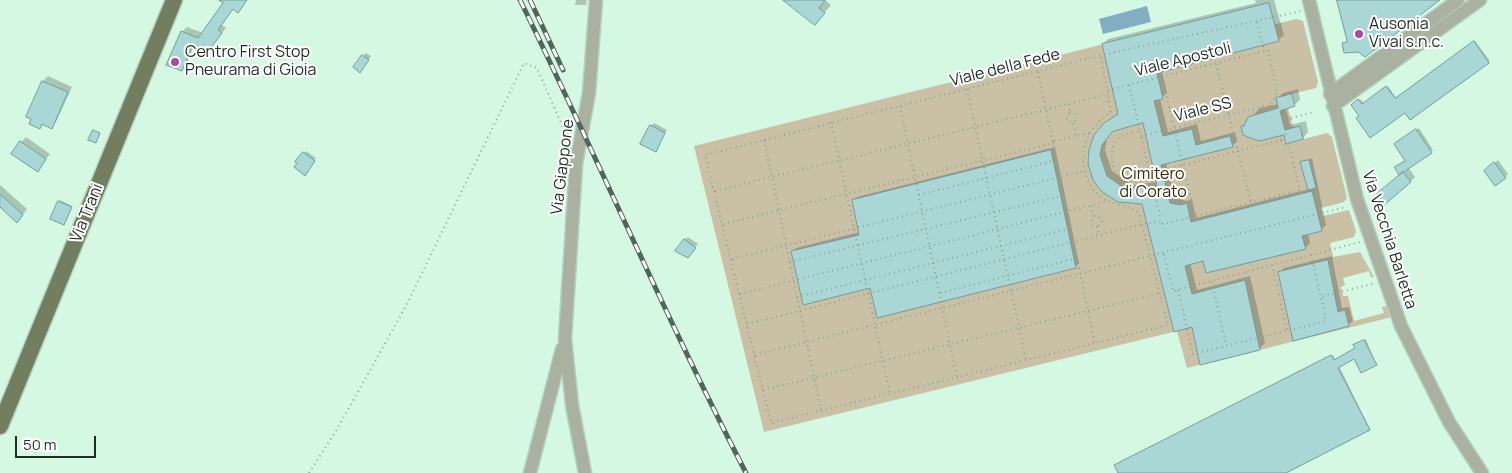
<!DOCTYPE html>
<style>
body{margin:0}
#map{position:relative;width:1512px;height:473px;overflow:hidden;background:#d4f8e2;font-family:Manrope,sans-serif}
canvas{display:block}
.scale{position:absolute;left:15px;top:436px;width:81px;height:22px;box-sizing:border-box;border:2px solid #1e2c24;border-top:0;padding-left:6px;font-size:15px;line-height:18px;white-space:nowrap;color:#1e2c24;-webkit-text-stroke:4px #fff;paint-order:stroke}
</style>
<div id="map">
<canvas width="1512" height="473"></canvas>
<div class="scale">50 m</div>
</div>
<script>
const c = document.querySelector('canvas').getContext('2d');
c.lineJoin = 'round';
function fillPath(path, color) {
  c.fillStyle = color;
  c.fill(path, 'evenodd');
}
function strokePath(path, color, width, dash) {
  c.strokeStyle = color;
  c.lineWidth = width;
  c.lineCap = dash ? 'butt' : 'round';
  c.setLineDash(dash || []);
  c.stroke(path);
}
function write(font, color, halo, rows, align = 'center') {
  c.font = font + ' Manrope,sans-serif';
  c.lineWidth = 4;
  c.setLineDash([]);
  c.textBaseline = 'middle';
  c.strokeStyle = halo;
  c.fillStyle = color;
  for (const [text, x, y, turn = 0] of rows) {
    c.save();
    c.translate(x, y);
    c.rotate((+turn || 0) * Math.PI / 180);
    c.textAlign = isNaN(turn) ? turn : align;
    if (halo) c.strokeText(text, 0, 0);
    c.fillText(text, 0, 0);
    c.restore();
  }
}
const green = new Path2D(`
 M1269 3 1275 24 1297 19 1303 21 1318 82 1316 88 1292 94 1295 106 1288 109 1293 127 1300 126 1304 139 1327 133 1332 137 1347 198 1344 202 1321 208 1323 216 1349 210 1356 231 1354 237 1330 243 1333 257 1360 252 1374 277H1371L1369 271 1343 278 1345 285 1341 287 1343 296H1348L1354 321 1384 313 1382 307 1387 306 1392 317 1187 368 1177 331 764 432 694 146Z`);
const water = new Path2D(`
 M1147 6 1151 22 1103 34 1099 19Z`);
const shadow = new Path2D(`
 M227 0H247L242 7 233 8 222 25 226 28 208 51 193 48 186 65 181 70 182 32 187 27 203 33Z
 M576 0H587L586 5H575Z
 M785 0H825L831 5 821 17Z
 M1255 0H1274L1284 35 1278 40 1162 71 1167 93 1160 99 1168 132 1197 124 1201 141 1235 132 1237 141 1232 146 1166 163 1175 198 1187 201 1192 199 1196 218 1309 189 1302 163 1312 158 1326 225 1321 230 1308 234 1310 243 1305 248 1190 263 1197 290 1250 276 1265 343 1260 348 1201 363 1193 326 1143 203 1094 179 1105 124 1119 113 1103 44 1108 39 1256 3ZM1144 121 1158 182 1132 185 1112 171 1105 150 1107 138 1113 130Z
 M1475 41 1490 61 1410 118 1405 111 1361 115 1352 105 1360 99 1364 103 1388 86 1396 98Z
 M366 53 371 56 363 68V56Z
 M48 76 72 87 56 122 51 127 44 124 40 127 32 118 43 81Z
 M1298 89 1300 100 1294 105 1286 108 1290 125 1306 121 1308 132 1303 138 1242 127 1260 108 1279 104 1277 99 1283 93Z
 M654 123 667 130 655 150 651 126Z
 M1419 128 1433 150 1408 167 1415 177 1410 182 1383 190 1407 170 1395 167 1406 160 1398 141Z
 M26 137 50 154 37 171 12 153Z
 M1055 147 1079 263 1075 267 871 286 793 252 796 248 860 232 853 201 857 197Z
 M306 151 316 158 307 172 296 161Z
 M1498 160 1508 174 1505 177 1489 168Z
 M0 185 27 209 22 216 0 205Z
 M60 200 72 206 64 224 59 201Z
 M688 237 698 244 690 253 684 240Z
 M1332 256 1342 308 1349 307 1353 321 1348 325 1280 273 1284 268Z
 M1366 339 1376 364 1355 357 1339 366 1370 429 1283 473H1119L1117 464 1333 355 1335 359 1356 348V344Z`);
const building = new Path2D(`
 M219 0H247L238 13 233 9 218 30 222 33 204 57 191 48 182 71 166 65 181 31 198 38 223 3Z
 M783 0H825L819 8 825 13 815 25Z
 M1337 0H1440L1365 57 1358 52 1344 53 1342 43 1347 42Z
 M1269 3 1279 41 1157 73 1163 99 1154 101 1163 136 1192 129 1196 145 1230 136 1233 147 1161 165 1170 203 1181 205 1187 203 1191 222 1312 191 1322 231 1302 236 1306 249 1206 273 1203 261 1185 266 1192 294 1245 280 1260 350 1200 365 1192 327 1174 332 1142 204 1118 202 1101 191 1093 180 1088 164 1089 150 1094 135 1104 123 1118 114 1102 44ZM1143 123 1157 186 1127 190 1107 176 1100 155 1102 145 1112 132Z
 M1474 41 1489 63 1410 120 1405 113 1370 138 1356 118 1359 116 1351 105 1358 99 1362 104 1386 86 1395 98Z
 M362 55 369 60 360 73 353 67Z
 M42 81 68 92 52 129 42 124 40 129 29 124 31 119 26 117Z
 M1292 94 1295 106 1280 111 1285 130 1300 126 1303 139 1286 144 1284 135 1259 141 1243 135 1241 126H1244L1248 117 1278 108 1276 98Z
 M650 125 665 133 656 152 640 144Z
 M1416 129 1432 153 1399 175 1394 167 1405 161 1394 144Z
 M93 130 100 133 96 143 88 140Z
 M20 141 46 159 38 172 11 154Z
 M1051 150 1076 268 877 318 870 288 803 305 791 251 859 235 852 200Z
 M303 152 315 161 305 176 294 167 297 163 295 162Z
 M1309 160 1316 188 1308 190 1300 162Z
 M1494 162 1506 178 1495 186 1484 171Z
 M1403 172 1411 182 1384 205 1377 194Z
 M0 194 23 215 17 223 0 207Z
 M58 201 72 207 64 225 50 219Z
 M684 239 696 248 688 258 675 251Z
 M1328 260 1338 312 1345 310 1349 326 1293 341 1278 272Z
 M1364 340 1377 365 1361 373 1354 359 1338 368 1370 430 1286 473H1118L1114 465 1331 355 1334 360 1355 348 1353 345Z`);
const path = new Path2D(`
 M1257 22 1264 51
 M1101 57 1111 112C1102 119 1093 126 1088 137 1078 156 1084 184 1101 197 1113 206 1128 204 1139 213L1168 325 771 423 705 155 1093 57 1301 11
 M1216 64 1251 203
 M1038 72 1095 344
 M1162 77 1195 216
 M1129 85 1140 131
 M967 89 1026 360
 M1108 90 1268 50 1277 93 1271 105
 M1069 104 1070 112 1066 119 1073 123 1076 136 1090 133
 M1271 105 1272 109 1279 107 1291 118
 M900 106 957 378
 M1070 112 1077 114 1078 118 1073 123
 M1291 118 1314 112
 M831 122 890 394
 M1141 136 1270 105
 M764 140 821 410
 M1281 140 1280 136 1286 134 1291 118
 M1054 141 1076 136
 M1150 173 1281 140
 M1151 179C1144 182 1137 184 1128 182 1112 177 1106 151 1118 139 1123 133 1133 133 1140 131L1161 220
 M715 191 1109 94
 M919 195 1057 160
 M1091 206 1094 216 1091 224 1097 227 1099 236
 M1094 216 1099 217 1102 221 1097 227
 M723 224 1054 143
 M1164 254 1173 291 1360 242
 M1311 255 1321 297 1375 283
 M732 259 1084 171
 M790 262 1065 195
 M1272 265 1287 330
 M1246 273 1261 336
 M1212 282 1226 345
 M1178 290 1193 354 1326 321 1321 297
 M940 293 1078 258
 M740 294 1108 201
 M797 297 1072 228
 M747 324 1144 224 1162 221 1163 224 1300 190 1290 150 1281 140
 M755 355 1346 207
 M763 390 1161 293
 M309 473 336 431 406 306 524 63 537 68 568 139`);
const minor = new Path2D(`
 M1309 0 1357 199 1401 326 1449 422 1482 473
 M1330 94 1458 0
 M1333 106 1480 0
 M530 473 562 349
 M585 473 572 405 565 339 576 164 589 93 596 0`);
const major = new Path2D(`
 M0 426 174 0`);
const rail = new Path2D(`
 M520 0C597 157 666 318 746 473
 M530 0 563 70`);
const markers = [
 [1359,34,5,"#af46a9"],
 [175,62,5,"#af46a9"]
];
const poiNames = [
 ["Ausonia",1369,25],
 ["Vivai s.n.c.",1369,43],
 ["Centro First Stop",185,53],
 ["Pneurama di Gioia",185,71]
];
const streetNames = [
 ["Viale Apostoli",1183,60,-14],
 ["Viale della Fede",1005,68,-14],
 ["Viale SS",1203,110,-14],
 ["Via Giappone",563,167,-83],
 ["Via Trani",87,213,-68],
 ["Via Vecchia Barletta",1389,240,72]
];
const parkNames = [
 ["Cimitero",1153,175],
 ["di Corato",1153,193]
];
fillPath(green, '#c9c0a6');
fillPath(water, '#83adc0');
fillPath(shadow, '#0003');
fillPath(building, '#aad7d6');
strokePath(building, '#729d9b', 1);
strokePath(minor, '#b3d3c0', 15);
strokePath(major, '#b3d3c0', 19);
strokePath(path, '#89a393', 2, [1, 4]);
strokePath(minor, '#aab1a1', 12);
strokePath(major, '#737e61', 16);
strokePath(rail, '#51655a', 5);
strokePath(rail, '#fff', 3, [9]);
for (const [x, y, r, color] of markers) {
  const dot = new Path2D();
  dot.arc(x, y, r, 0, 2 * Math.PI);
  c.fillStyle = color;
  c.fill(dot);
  strokePath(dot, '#fff', 2);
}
write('16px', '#1e2c24', '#fff', poiNames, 'left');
write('16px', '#1e2c24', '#fff', streetNames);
write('16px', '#342a09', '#fff', parkNames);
</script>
